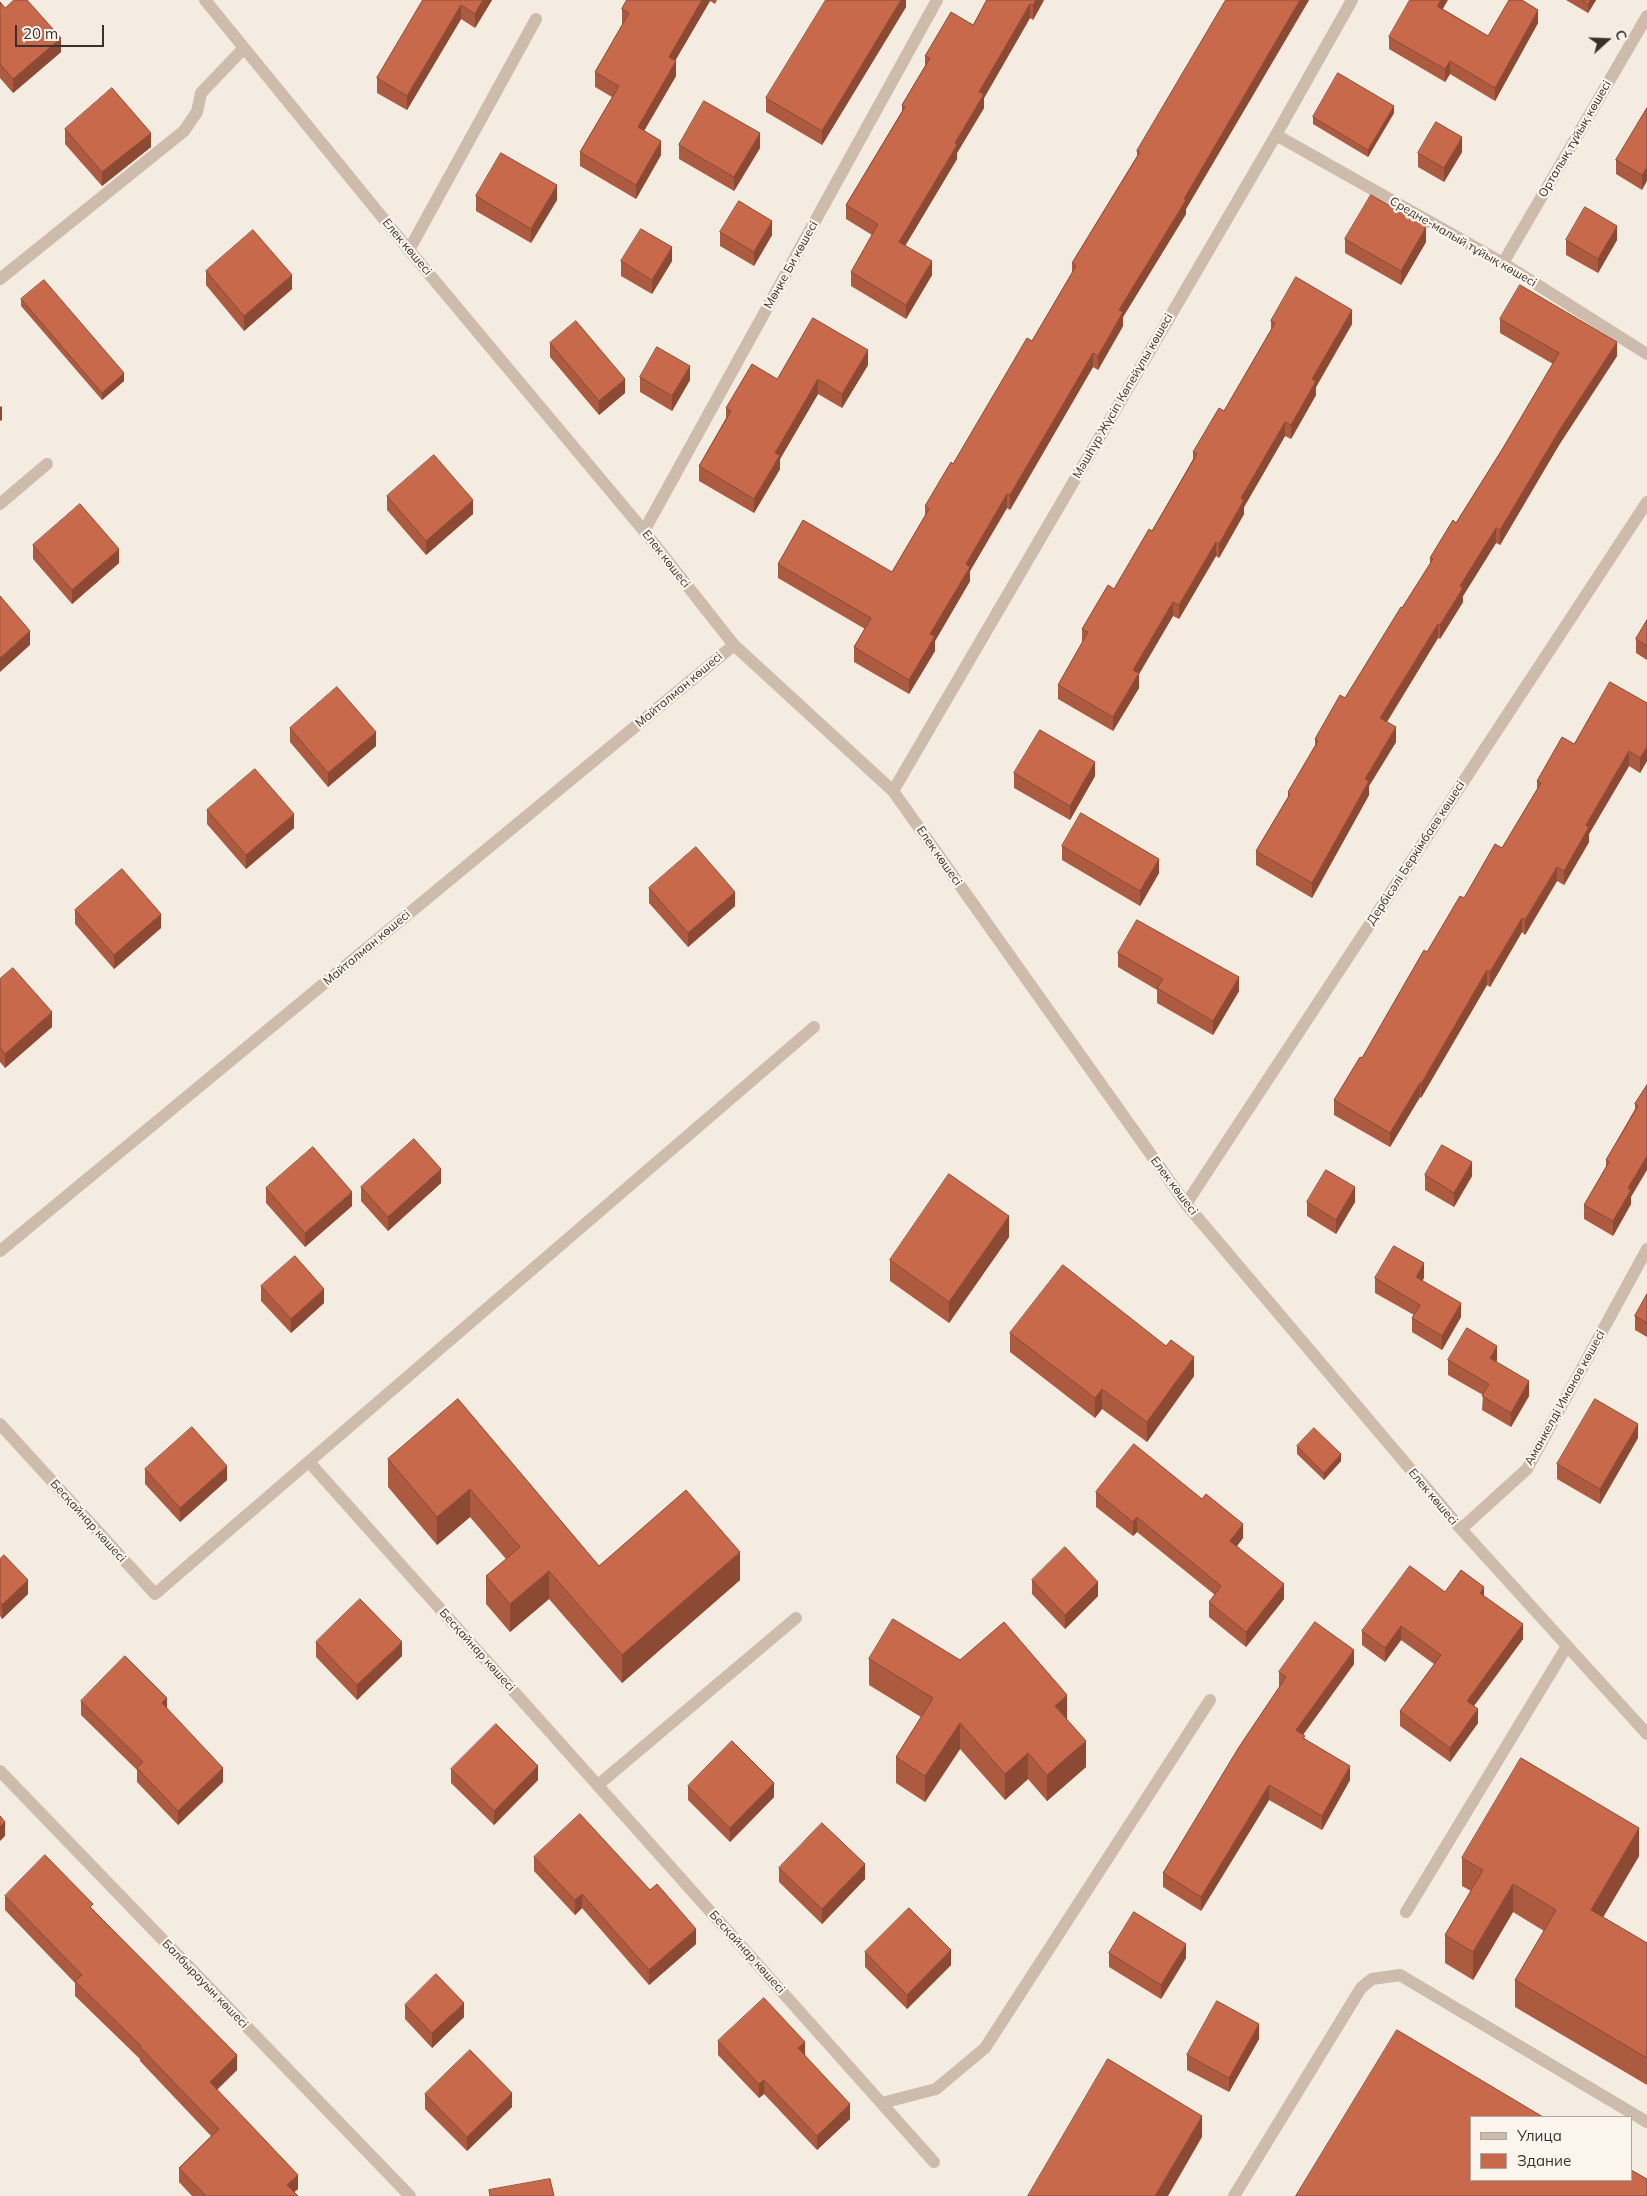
<!DOCTYPE html>
<meta charset="utf-8">
<style>
body{margin:0}
#map{position:relative;width:1647px;height:2196px;overflow:hidden;background:#f4ebe1;font-family:Mulish,sans-serif}
canvas{display:block}
.legend{position:absolute;left:1470px;top:2116px;width:162px;height:65px;box-sizing:border-box;background:#fbf5ee;border:1px solid #aea6a0;margin:0;padding:6px 9px;list-style:none;font-size:15px;color:#3b302b}
.legend li{display:flex;align-items:center;gap:10px;height:25px}
.legend b{width:25px;border:1px solid #aea6a0}
.north{position:absolute;left:1582px;top:15px;width:50px;height:50px;-webkit-text-stroke:4px #fbf5ee;paint-order:stroke;rotate:70deg;font-size:14px;font-weight:700;line-height:20px;text-align:center;color:#3b302b}
.north::after{content:'';display:block;margin:auto;width:18px;height:22px;background:#3b302b;clip-path:polygon(50% 0,100% 100%,50% 72%,0 100%)}
.scale{position:absolute;left:15px;top:25px;width:89px;height:22px;box-sizing:border-box;border:2px solid #3b302b;border-top:0;padding-left:6px;font-size:15px;line-height:18px;white-space:nowrap;color:#3b302b;-webkit-text-stroke:4px #fbf5ee;paint-order:stroke}
</style>
<div id="map">
<canvas width="1647" height="2196"></canvas>
<ul class="legend">
<li><b style="height:6px;background:#cdbbac"></b>Улица</li>
<li><b style="height:14px;background:#c8694b"></b>Здание</li>
</ul>
<div class="north">С</div>
<div class="scale">20 m</div>
</div>
<script>
const c = document.querySelector('canvas').getContext('2d');
c.lineJoin = 'round';
function strokePath(path, color, width, dash) {
  c.strokeStyle = color;
  c.lineWidth = width;
  c.lineCap = dash ? 'butt' : 'round';
  c.setLineDash(dash || []);
  c.stroke(path);
}
function fillPath(path, color) {
  c.fillStyle = color;
  c.fill(path, 'evenodd');
}
function write(font, color, halo, rows, align = 'center') {
  c.font = font + ' Mulish,sans-serif';
  c.lineWidth = 4.5;
  c.setLineDash([]);
  c.textBaseline = 'middle';
  c.strokeStyle = halo;
  c.fillStyle = color;
  for (const [text, x, y, turn = 0] of rows) {
    c.save();
    c.translate(x, y);
    c.rotate((+turn || 0) * Math.PI / 180);
    c.textAlign = isNaN(turn) ? turn : align;
    if (halo) c.strokeText(text, 0, 0);
    c.fillText(text, 0, 0);
    c.restore();
  }
}
const minor = new Path2D(`
 M205 0 409 250 644 531 734 645 893 791 1186 1204 1461 1529 1647 1734
 M1276 135 1503 263 1647 354
 M409 250 536 19
 M1503 263 1647 16
 M0 279 184 131 197 112 201 93 244 48
 M0 504 47 464
 M644 531 937 0
 M893 791 1276 135 1352 0
 M1186 1204 1647 502
 M0 1251 734 645
 M0 1424 155 1594 814 1027
 M309 1462 934 2162
 M1461 1529 1527 1469 1647 1249
 M0 1771 410 2196
 M598 1785 796 1618
 M1406 1912 1567 1646
 M882 2103 936 2089 985 2048 1210 1700
 M1234 2196 1361 1988 1372 1979 1400 1975 1647 2122`);
const wall = new Path2D(`
 M423 0H492L475 28 461 19 407 110 377 93V78Z
 M627 0H717L715 4 710 1 675 61 676 76 644 131 661 155 636 199 580 166V152L612 97 595 87V72L623 24H622V9Z
 M906 0V7L822 145 766 112V98Z
 M987 0H1044L1033 20 1030 18 984 98V108L957 153V159L905 246 932 275 906 319 851 286V272L872 235 846 219V205L902 111V105L925 66V56L973 25Z
 M1226 0H1309L1186 209V214L1123 317V326L1098 370 1093 367 1010 510 1007 508 970 571V581L935 641V651L909 694 854 662V647L865 629 778 578V564L892 572 925 516V506L953 464 1032 341 1072 273V263L1137 156V151Z
 M1566 0H1596L1588 13Z
 M0 2 5 8 61 52 13 93 0 78Z
 M1443 9 1488 36 1538 23 1495 101 1450 74 1445 82 1389 49V37Z
 M1647 108 1642 190 1616 174V160Z
 M1394 113 1368 157 1313 124V117Z
 M65 129 151 147 102 186 65 144Z
 M679 145 760 148 734 191 679 159Z
 M1462 152 1444 182 1418 167V153Z
 M476 196 557 200 531 243 476 211Z
 M720 232 772 235 754 266 720 246Z
 M1345 239 1426 242 1401 285 1345 253Z
 M1566 240H1617L1598 273 1566 255Z
 M621 261H672L652 294 621 276Z
 M206 271 292 289 244 331 206 285Z
 M21 299 124 381 102 400 21 306Z
 M1500 319 1617 356 1559 445 1500 545 1496 543 1463 596V602L1440 639 1438 638 1387 722 1396 742 1369 786V795L1312 898 1256 865V851L1288 797V792L1315 746V739L1345 698 1402 608 1430 564V558L1456 523 1503 448 1553 364 1500 333Z
 M1271 321 1352 324 1316 387V395L1291 439 1285 436 1244 507V514L1219 558 1216 556 1179 619 1173 616 1139 674V688L1113 731 1058 699V685L1082 643V629L1114 589 1152 531 1193 459V452L1224 411 1271 330Z
 M550 343 625 393 599 415 550 357Z
 M868 365 842 408 818 394 780 459V469L754 513 699 481V466L726 418V408L777 379Z
 M640 377 690 380 672 411 640 392Z
 M387 496 473 514 426 555 387 510Z
 M33 545 119 563 72 604 33 559Z
 M1647 620V660L1636 653V639Z
 M1647 703V761L1640 773 1629 766 1589 834V842L1564 885 1557 881 1525 935 1522 932 1490 987 1487 985 1421 1098 1420 1097 1390 1147 1334 1115V1100L1362 1058 1427 952 1502 848 1537 789V781L1574 744Z
 M290 728 376 746 328 787 290 742Z
 M1014 773 1095 776 1070 820 1014 788Z
 M207 810 294 828 246 869 207 824Z
 M1062 846 1159 873 1140 906 1062 860Z
 M649 888 735 906 688 947 649 903Z
 M75 910 161 928 114 969 75 924Z
 M1118 953 1239 991 1213 1035 1157 1003V990L1118 967Z
 M0 979 52 1027 5 1068 0 1062Z
 M1647 1085 1631 1197V1204L1613 1236 1584 1219V1205L1606 1167V1160L1635 1109V1104Z
 M1425 1175 1472 1176 1454 1207 1425 1190Z
 M441 1183 388 1231 361 1201V1187Z
 M266 1188 352 1206 305 1247 266 1203Z
 M1307 1202H1355L1336 1234 1307 1216Z
 M1009 1237 949 1323 890 1281V1260Z
 M1375 1278H1424L1422 1280 1461 1317 1442 1350 1412 1332V1318L1414 1315 1375 1293Z
 M261 1286 324 1303 291 1333 261 1301Z
 M1647 1294V1337L1635 1330V1316Z
 M1010 1333 1194 1376 1147 1442 1102 1409 1095 1418 1010 1352Z
 M1448 1360H1497L1496 1362 1529 1396 1511 1427 1482 1410 1483 1395 1448 1375Z
 M458 1399 599 1566 740 1580 622 1683 549 1599 510 1632 486 1604V1576L506 1559 470 1517 437 1545 388 1487V1459Z
 M1638 1438 1600 1504 1557 1479V1464Z
 M1297 1446 1341 1461 1324 1480 1297 1454Z
 M145 1469 227 1480 180 1522 145 1484Z
 M1096 1492 1243 1538 1237 1546 1284 1599 1246 1647 1209 1617V1602L1215 1595 1137 1532 1133 1536 1096 1507Z
 M0 1559 28 1594 2 1619 0 1616Z
 M1032 1580 1098 1596 1065 1629 1032 1594Z
 M1445 1592 1484 1596 1523 1639 1474 1706 1478 1723 1450 1762 1400 1726V1711L1434 1664 1401 1640 1385 1662 1362 1645V1631Z
 M316 1642 402 1656 357 1700 316 1657Z
 M869 1659 960 1660 1067 1719 1086 1767 1047 1801 1028 1779 1005 1800 960 1749 925 1802 896 1783V1757L921 1717 869 1685Z
 M1354 1664 1303 1735 1305 1739 1350 1780 1322 1830 1269 1800 1201 1911 1163 1887V1873L1280 1687 1279 1686V1672Z
 M81 1701 167 1708 223 1782 178 1825 137 1782V1770L81 1715Z
 M451 1769 538 1780 494 1825 451 1783Z
 M688 1786 774 1797 730 1842 688 1800Z
 M1639 1856 1603 1917 1647 1943V2085L1515 2007V1980L1544 1931 1513 1912 1473 1980 1445 1963V1935L1471 1891 1462 1886V1858Z
 M534 1857 696 1944 649 1985 582 1908 575 1915 534 1871Z
 M779 1868 865 1879 822 1924 779 1882Z
 M5 1896 93 1909 237 2070 217 2090 298 2189 294 2192 298 2196H192L179 2182V2168L211 2136 140 2061V2059L75 1996V1983L5 1910Z
 M865 1952 951 1965 907 2009 865 1967Z
 M1109 1953 1186 1958 1161 1999 1109 1967Z
 M405 2005 464 2017 432 2048 405 2019Z
 M1259 2039 1229 2092 1187 2070V2055Z
 M718 2041 805 2055 850 2119 817 2150 764 2094 759 2098 718 2055Z
 M425 2094 512 2107 467 2151 425 2109Z`);
const shadedWall = new Path2D(`
 M483 0H492L475 28V14Z
 M702 0H710V1L669 71V57Z
 M901 0H906V7L822 145V131Z
 M1036 0H1044L1033 20V5Z
 M1300 0H1309L1186 209V214L1123 317V326L1098 370V356L1119 310Z
 M1441 0H1448L1437 19V6Z
 M1591 0H1596L1588 13V4Z
 M1030 4V18L984 98V108L957 153V159L899 256V242L955 143 979 92Z
 M461 5V19L407 110V96Z
 M1538 10V23L1495 101V88Z
 M61 38V52L13 93V79Z
 M676 61V76L638 141V127Z
 M1450 61V74L1445 82V69Z
 M1394 106V113L1368 157V150Z
 M151 133V147L102 186V172Z
 M760 133V148L734 191V177Z
 M1462 137V152L1444 182V168Z
 M661 141V155L636 199V185Z
 M1647 167V181L1642 190V175Z
 M557 185V200L531 243V229Z
 M772 221V235L754 266V252Z
 M1617 226V240L1598 273V259Z
 M1426 227V242L1401 285V271Z
 M672 247V261L652 294V280Z
 M932 261V275L906 319V305Z
 M292 275V289L244 331V316Z
 M1352 310V324L1316 387V395L1291 439V425L1312 379Z
 M1617 342V356L1559 445 1500 545V530L1559 431Z
 M868 350V365L842 408V394Z
 M1093 353V367L1010 510V495Z
 M690 366V380L672 411V396Z
 M124 373V381L102 400V393Z
 M625 379V393L599 415V401Z
 M818 379V394L780 459V469L754 513V499L775 453Z
 M2 406V420L0 421V407Z
 M1285 422V436L1244 507V514L1219 558V544L1241 498Z
 M1007 494V508L970 571V581L935 641V651L909 694V680L930 634 966 564Z
 M473 500V514L426 555V541Z
 M1496 528V543L1463 596V602L1440 639V625L1460 586Z
 M1216 542V556L1179 619V605Z
 M119 549V563L72 604V590Z
 M1173 602V616L1139 674V688L1113 731V717L1133 670Z
 M1438 624V638L1380 733V718Z
 M30 631V645L0 672V658Z
 M1396 727V742L1369 786V795L1312 898V883L1365 779Z
 M376 732V746L328 787V773Z
 M1647 747V761L1640 773V758Z
 M1629 751V766L1589 834V842L1564 885V871L1586 825Z
 M1095 762V776L1070 820V806Z
 M294 814V828L246 869V855Z
 M1159 859V873L1140 906V891Z
 M1557 867V881L1525 935V920Z
 M735 892V906L688 947V933Z
 M161 914V928L114 969V955Z
 M1522 918V932L1490 987V972Z
 M1487 970V985L1421 1098V1084Z
 M1239 977V991L1213 1035V1021Z
 M52 1012V1027L5 1068V1054Z
 M1420 1083V1097L1390 1147V1133Z
 M1647 1156V1170L1631 1197V1204L1613 1236V1221L1628 1188Z
 M1472 1162V1176L1454 1207V1193Z
 M441 1169V1183L388 1231V1217Z
 M1355 1187V1202L1336 1234V1220Z
 M352 1192V1206L305 1247V1233Z
 M1009 1216V1237L949 1323V1302Z
 M1424 1263V1278L1416 1291V1277Z
 M324 1289V1303L291 1333V1319Z
 M1461 1303V1317L1442 1350V1336Z
 M1497 1346V1360L1490 1372V1358Z
 M1194 1357V1376L1147 1442V1422Z
 M1529 1381V1396L1511 1427V1413Z
 M1102 1389V1409L1095 1418V1398Z
 M1638 1424V1438L1600 1504V1489Z
 M1341 1454V1461L1324 1480V1473Z
 M227 1466V1480L180 1522V1508Z
 M470 1489V1517L437 1545V1517Z
 M1137 1517V1532L1133 1536V1522Z
 M1243 1524V1538L1230 1555V1541Z
 M740 1552V1580L622 1683V1655Z
 M549 1571V1599L510 1632V1604Z
 M28 1580V1594L2 1619V1605Z
 M1098 1582V1596L1065 1629V1615Z
 M1284 1584V1599L1246 1647V1632Z
 M1484 1587V1601L1480 1593Z
 M1523 1624V1639L1467 1715V1701Z
 M1401 1626V1640L1385 1662V1648Z
 M402 1642V1656L357 1700V1685Z
 M1354 1650V1664L1296 1744V1730Z
 M1067 1695V1721L1055 1706Z
 M167 1698V1712L162 1703Z
 M1478 1709V1723L1450 1762V1748Z
 M960 1723V1749L925 1802V1776Z
 M1086 1741V1767L1047 1801V1775Z
 M1028 1753V1779L1005 1800V1774Z
 M538 1766V1780L494 1825V1811Z
 M1350 1766V1780L1322 1830V1816Z
 M223 1768V1782L178 1825V1811Z
 M774 1783V1797L730 1842V1828Z
 M1269 1785V1800L1201 1911V1897Z
 M5 1822V1836L0 1841V1827Z
 M1639 1828V1856L1591 1938V1910Z
 M865 1864V1879L822 1924V1909Z
 M1513 1884V1912L1473 1980V1952Z
 M582 1894V1908L575 1915V1900Z
 M696 1929V1944L649 1985V1970Z
 M1186 1944V1958L1161 1999V1985Z
 M951 1950V1965L907 2009V1995Z
 M464 2003V2017L432 2048V2033Z
 M1259 2024V2039L1229 2092V2078Z
 M805 2042V2056L798 2048Z
 M237 2055V2070L210 2096V2082Z
 M764 2080V2094L759 2098V2084Z
 M512 2093V2107L467 2151V2137Z
 M850 2104V2119L817 2150V2136Z
 M1202 2116V2137L1168 2196H1155Z
 M298 2175V2189L290 2196 287 2185Z`);
const building = new Path2D(`
 M14 0H27L61 38 13 79 0 64V2L5 8Z
 M423 0H483L475 14 461 5 407 96 377 78Z
 M627 0H702L669 57 676 61 638 127 661 141 636 185 580 152 619 86 595 72 629 13 622 9Z
 M826 0H901L822 131 766 98Z
 M987 0H1036L1033 5 1030 4 979 92 984 94 955 143 957 145 899 242 932 261 906 305 851 272 878 224 846 205 905 107 902 105 930 58 925 56 951 12 973 25Z
 M1226 0H1300L1184 199 1186 200 1119 310 1123 312 1098 356 1093 353 1010 495 1007 494 966 564 970 567 930 634 935 636 909 680 854 647 871 618 778 564 803 520 892 572 929 509 925 506 951 462 953 464 1027 338 1032 341 1076 266 1072 263 1140 152 1137 151Z
 M1410 0H1441L1437 6 1488 36 1509 0H1522L1538 10 1495 88 1450 61 1445 69 1389 37Z
 M1582 0H1591L1588 4Z
 M1338 73 1394 106 1368 150 1313 117Z
 M112 88 151 133 102 172 65 129Z
 M704 101 760 133 734 177 679 145Z
 M1647 108V167L1642 175 1616 160Z
 M1436 122 1462 137 1444 168 1418 153Z
 M501 153 557 185 531 229 476 196Z
 M1371 195 1426 227 1401 271 1345 239Z
 M739 201 772 221 754 252 720 232Z
 M1585 207 1617 226 1598 259 1566 240Z
 M641 229 672 247 652 280 621 261Z
 M253 230 292 275 244 316 206 271Z
 M1296 277 1352 310 1312 379 1316 381 1291 425 1285 422 1241 498 1244 500 1219 544 1216 542 1179 605 1173 602 1133 670 1139 673 1113 717 1058 685 1088 632 1082 629 1108 585 1114 589 1149 529 1152 531 1197 454 1193 452 1219 408 1224 411 1275 323 1271 321Z
 M44 280 124 373 102 393 21 299Z
 M1520 285 1617 342 1559 431 1500 530 1496 528 1460 586 1463 588 1440 625 1438 624 1380 718 1396 727 1365 779 1369 781 1312 883 1256 851 1290 794 1288 792 1318 741 1315 739 1340 695 1345 698 1401 607 1402 608 1433 559 1430 558 1453 520 1456 523 1503 448 1559 353 1500 319Z
 M813 318 868 350 842 394 818 379 775 453 780 455 754 499 699 466 731 411 726 408 752 364 777 379Z
 M576 321 625 379 599 401 550 343Z
 M657 347 690 366 672 396 640 377Z
 M434 455 473 500 426 541 387 496Z
 M80 504 119 549 72 590 33 545Z
 M0 596 30 631 0 658Z
 M1647 620V646L1636 639Z
 M1610 682 1647 703V747L1640 758 1629 751 1586 825 1589 827 1564 871 1557 867 1525 920 1522 918 1490 972 1487 970 1421 1084 1420 1083 1390 1133 1334 1100 1360 1057 1362 1058 1424 950 1427 952 1460 896 1464 898 1495 844 1502 848 1541 783 1537 781 1562 737 1574 744Z
 M337 687 376 732 328 773 290 728Z
 M1040 730 1095 762 1070 806 1014 773Z
 M255 769 294 814 246 855 207 810Z
 M1081 813 1159 859 1140 891 1062 846Z
 M696 847 735 892 688 933 649 888Z
 M122 869 161 914 114 955 75 910Z
 M1137 920 1239 977 1213 1021 1157 988 1163 979 1118 953Z
 M13 968 52 1012 5 1054 0 1047V979Z
 M1647 1085V1156L1628 1188 1631 1190 1613 1221 1584 1205 1609 1162 1606 1160 1638 1106 1635 1104Z
 M414 1139 441 1169 388 1217 361 1187Z
 M1442 1145 1472 1162 1454 1193 1425 1175Z
 M313 1147 352 1192 305 1233 266 1188Z
 M1326 1170 1355 1187 1336 1220 1307 1202Z
 M949 1174 1009 1216 949 1302 890 1260Z
 M1394 1246 1424 1263 1416 1277 1461 1303 1442 1336 1412 1318 1420 1305 1375 1278Z
 M295 1256 324 1289 291 1319 261 1286Z
 M1063 1265 1166 1346 1171 1340 1194 1357 1147 1422 1102 1389 1095 1398 1010 1333Z
 M1647 1294V1323L1635 1316Z
 M1467 1328 1497 1346 1490 1358 1529 1381 1511 1413 1482 1396 1489 1384 1448 1360Z
 M458 1399 599 1566 686 1490 740 1552 622 1655 549 1571 510 1604 486 1576 520 1547 470 1489 437 1517 388 1459Z
 M1595 1399 1638 1424 1600 1489 1557 1464Z
 M192 1427 227 1466 180 1508 145 1469Z
 M1314 1428 1341 1454 1324 1473 1297 1446Z
 M1134 1444 1202 1499 1206 1494 1243 1524 1230 1541 1284 1584 1246 1632 1209 1602 1221 1586 1137 1517 1133 1522 1096 1492Z
 M1065 1547 1098 1582 1065 1615 1032 1580Z
 M4 1555 28 1580 2 1605 0 1602V1559Z
 M1410 1566 1445 1592 1461 1570 1484 1587 1480 1593 1523 1624 1467 1701 1478 1709 1450 1748 1400 1711 1441 1655 1401 1626 1385 1648 1362 1631Z
 M360 1599 402 1642 357 1685 316 1642Z
 M893 1619 960 1660 1004 1622 1067 1695 1055 1706 1086 1741 1047 1775 1028 1753 1005 1774 960 1723 925 1776 896 1757 933 1698 869 1659Z
 M1315 1622 1354 1650 1296 1730 1305 1736 1303 1738 1350 1766 1322 1816 1269 1785 1201 1897 1163 1873 1239 1747 1286 1677 1279 1672Z
 M125 1656 167 1698 162 1703 223 1768 178 1811 137 1768 143 1762 81 1701Z
 M496 1724 538 1766 494 1811 451 1769Z
 M732 1741 774 1783 730 1828 688 1786Z
 M1521 1758 1639 1828 1591 1910 1647 1943V2058L1515 1980 1556 1910 1513 1884 1473 1952 1445 1935 1483 1870 1462 1858Z
 M580 1814 650 1890 657 1884 696 1929 649 1970 582 1894 575 1900 534 1857Z
 M0 1816 5 1822 0 1827Z
 M822 1823 865 1864 822 1909 779 1868Z
 M45 1855 93 1904 90 1907 237 2055 210 2082 298 2175 287 2185 298 2196H206L179 2168 219 2129 140 2047 141 2046 75 1981 82 1975 5 1896Z
 M909 1908 951 1950 907 1995 865 1952Z
 M1134 1912 1186 1944 1161 1985 1109 1953Z
 M436 1974 464 2003 432 2033 405 2005Z
 M764 1998 805 2042 798 2048 850 2104 817 2136 764 2080 759 2084 718 2041Z
 M1217 2001 1259 2024 1229 2078 1187 2055Z
 M1397 2030 1543 2117H1471V2180H1631V2170L1647 2179V2196H1296Z
 M470 2050 512 2093 467 2137 425 2094Z
 M1108 2059 1202 2116 1155 2196H1028Z
 M550 2179 554 2196H490L489 2190Z`);
const streetNames = [
 ["Орталық тұйық көшесі",1575,139,-60],
 ["Средне-малый тұйық көшесі",1463,242,30],
 ["Елек көшесі",407,247,50],
 ["Мөңке Би көшесі",791,265,-61],
 ["Мәшһүр Жүсіп Көпейұлы көшесі",1123,396,-60],
 ["Елек көшесі",666,559,52],
 ["Майталман көшесі",679,690,-40],
 ["Дербісәлі Беркімбаев көшесі",1416,853,-57],
 ["Елек көшесі",939,856,55],
 ["Майталман көшесі",367,948,-40],
 ["Елек көшесі",1174,1186,53],
 ["Аманкелді Иманов көшесі",1565,1398,-61],
 ["Елек көшесі",1433,1497,50],
 ["Бесқайнар көшесі",88,1521,48],
 ["Бесқайнар көшесі",477,1650,48],
 ["Бесқайнар көшесі",747,1952,48],
 ["Балбырауын көшесі",205,1984,46]
];
strokePath(minor, '#cdbbac', 12);
fillPath(wall, '#ac5a40');
fillPath(shadedWall, '#8c4a34');
fillPath(building, '#c8694b');
strokePath(building, '#8c4a34', 1);
write('12px', '#3b302b', '#fbf5ee', streetNames);
</script>
